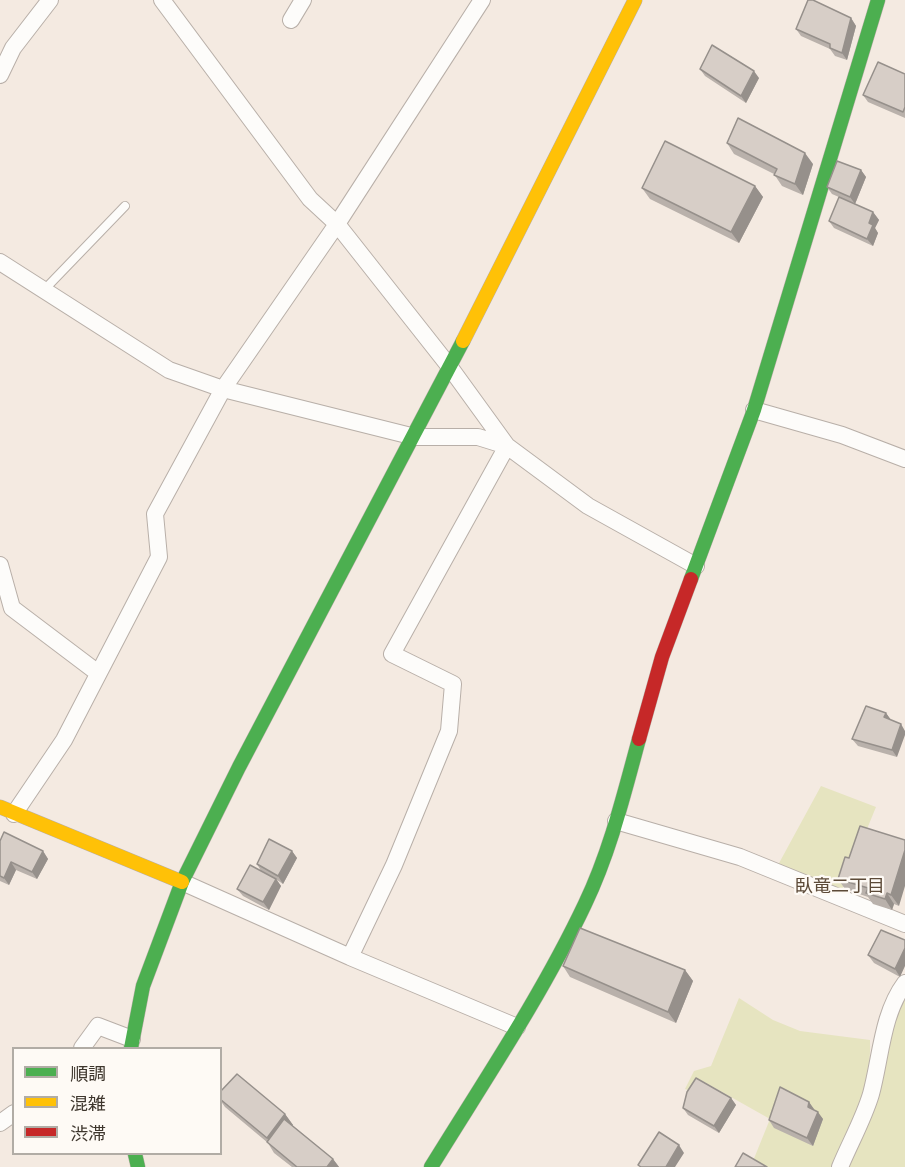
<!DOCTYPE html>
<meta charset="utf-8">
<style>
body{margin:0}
#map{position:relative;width:905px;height:1167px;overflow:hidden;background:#f4eae1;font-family:"Golos Text","Noto Sans JP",sans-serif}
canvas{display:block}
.legend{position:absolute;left:12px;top:1047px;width:210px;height:108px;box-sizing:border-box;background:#fefaf5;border:2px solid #b1aca5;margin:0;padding:8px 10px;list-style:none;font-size:18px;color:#3e362d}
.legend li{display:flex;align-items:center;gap:12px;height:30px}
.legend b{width:30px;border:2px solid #b1aca5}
</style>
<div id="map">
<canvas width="905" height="1167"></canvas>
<ul class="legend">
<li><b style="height:8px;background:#4caf50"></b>順調</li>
<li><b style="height:8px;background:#ffc107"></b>混雑</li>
<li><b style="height:8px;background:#c62828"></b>渋滞</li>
</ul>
</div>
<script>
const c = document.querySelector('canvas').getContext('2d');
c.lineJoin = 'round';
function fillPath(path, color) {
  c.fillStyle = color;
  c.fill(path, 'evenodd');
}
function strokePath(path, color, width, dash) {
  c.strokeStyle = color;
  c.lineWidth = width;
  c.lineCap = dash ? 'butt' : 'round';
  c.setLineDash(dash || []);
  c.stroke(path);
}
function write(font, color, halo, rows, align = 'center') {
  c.font = font + ' "Golos Text","Noto Sans JP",sans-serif';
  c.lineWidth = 4.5;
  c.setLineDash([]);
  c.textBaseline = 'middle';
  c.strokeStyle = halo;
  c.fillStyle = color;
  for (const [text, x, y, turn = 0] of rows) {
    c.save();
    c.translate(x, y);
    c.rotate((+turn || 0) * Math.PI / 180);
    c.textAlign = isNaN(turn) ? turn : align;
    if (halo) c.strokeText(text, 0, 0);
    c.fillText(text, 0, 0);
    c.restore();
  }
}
const green = new Path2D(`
 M821 786 876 807 842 890 778 865Z
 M905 991V1167H846Z
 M739 998 773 1020 800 1031 870 1040C872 1087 851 1124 833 1167H763L753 1161 770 1119 699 1079 691 1091 685 1089 694 1071 711 1066Z`);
const lane = new Path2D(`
 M44 290 125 206`);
const street = new Path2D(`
 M162 0 310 199 337 224 449 366 507 446 588 506 696 566
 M291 20 303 0
 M0 75 13 48 50 0
 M0 262 169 370 223 389 415 437H478L507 446
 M754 410 842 435 905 459
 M0 565 12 608 98 673
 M14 814 64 740 159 557 155 514 223 389 337 224 482 0
 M616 821 740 857 905 924
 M182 882 350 957 517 1027
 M350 957 394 865 449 731 453 684 392 654 507 446
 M82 1048 98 1026 132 1039
 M0 1123 14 1113
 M840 1167C850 1143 864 1118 871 1094 881 1057 882 1014 905 983`);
const fast = new Path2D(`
 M691 579 754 410 878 0
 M131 1048 143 986 182 882 239 767 463 341
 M135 1154 138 1167
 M431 1167C484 1081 542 995 585 904 610 852 624 794 639 739`);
const slow = new Path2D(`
 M463 341 635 0
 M0 807 182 882`);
const jam = new Path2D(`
 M639 739 662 657 691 579`);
const wall = new Path2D(`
 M851 18 856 26 847 60 835 56 830 49 801 36 796 29Z
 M700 69 759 78 746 103 705 76Z
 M905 74V118L868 102 863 95Z
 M727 143 813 164 803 195 782 186 774 174 734 154Z
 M861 170 866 177 855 204 832 194 827 187Z
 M755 186 763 197 739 243 650 199 642 188Z
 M873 212 879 220 875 228 878 233 873 246 834 228 829 221Z
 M886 713 891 720 897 757 858 746 852 739Z
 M860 826 899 906 894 904 892 910 873 904 868 897 845 889 838 879 849 858Z
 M0 841 43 851 48 859 37 879 16 870 9 885 0 881Z
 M292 851 297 858 283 884 277 880 281 886 269 910 243 896 237 889 261 871 257 864Z
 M881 930 900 977 874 963 868 955Z
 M563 966 685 970 693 981 676 1023 570 977Z
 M220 1092 285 1114 293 1125H292L333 1159 339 1167H292L274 1153 268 1143 225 1107 220 1100Z
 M731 1098 736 1105 719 1133 688 1115 683 1108Z
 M809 1102 814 1110 823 1119 813 1146 774 1128 769 1120Z`);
const shadedWall = new Path2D(`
 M851 18 856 26 847 60 842 53Z
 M754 71 759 78 746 103 741 96Z
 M805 153 813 164 803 195 795 184Z
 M861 170 866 177 855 204 850 197Z
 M755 186 763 197 739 243 731 232Z
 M873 212 879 220 875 228 878 233 873 246 867 239 869 223Z
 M886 713 891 720 884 717Z
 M901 724 905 731V735L897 757 892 750Z
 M905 850V886L899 906 891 895Z
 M43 851 48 859 37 879 32 872Z
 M292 851 297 858 283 884 278 876Z
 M11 862 16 870 9 885 4 878Z
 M276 879 281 886 269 910 263 902Z
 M887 893 894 904 892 910 885 899Z
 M905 948V966L900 977 895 969Z
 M685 970 693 981 676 1023 668 1012Z
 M731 1098 736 1105 719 1133 714 1126Z
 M809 1102 814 1109 813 1114 808 1107Z
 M818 1112 823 1119 813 1146 807 1138Z
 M285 1114 293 1125 275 1148 267 1138Z
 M679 1145 684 1153 675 1167H666Z
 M333 1159 339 1167H327Z`);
const building = new Path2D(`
 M808 0H813L851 18 842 53 830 48V44L796 29Z
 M712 45 754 71 741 96 700 69Z
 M878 62 905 74V107L903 112 863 95Z
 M738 118 805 153 795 184 774 175 777 169 727 143Z
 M665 141 755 186 731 232 642 188Z
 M837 161 861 170 850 197 827 187Z
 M839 197 873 212 869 223 873 225 867 239 829 221Z
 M866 706 886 713 884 717 901 724 892 750 852 739Z
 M860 826 905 840V850L891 895 887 893 885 899 866 893 868 888 838 879 845 857 849 858Z
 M4 832 43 851 32 872 11 862 4 878 0 876V841Z
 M269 839 292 851 278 876 257 864Z
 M250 865 276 879 263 902 237 889Z
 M580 928 685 970 668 1012 563 966Z
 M881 930 905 940V948L895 969 868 955Z
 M237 1074 285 1114 267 1138 220 1099V1092Z
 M696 1078 731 1098 714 1126 683 1108 687 1092Z
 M780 1087 809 1102 808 1107 818 1112 807 1138 769 1120Z
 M284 1119 333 1159 327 1167H297L267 1142Z
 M659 1132 679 1145 666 1167H641L638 1165Z
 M743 1153 767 1167H735Z`);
const neighbourhoodNames = [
 ["臥竜二丁目",840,886]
];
fillPath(green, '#e6e4c0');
strokePath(lane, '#b8afa8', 10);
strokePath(street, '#b8afa8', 18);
strokePath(fast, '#b8afa8', 15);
strokePath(slow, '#b8afa8', 15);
strokePath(jam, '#b8afa8', 15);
strokePath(lane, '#fdfcfa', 8);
strokePath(street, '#fdfcfa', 16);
strokePath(fast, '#4caf50', 14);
strokePath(slow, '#ffc107', 14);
strokePath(jam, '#c62828', 14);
fillPath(wall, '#b9b1ab');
fillPath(shadedWall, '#96908b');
fillPath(building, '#d7cec7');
strokePath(building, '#96908b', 1.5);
write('18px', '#5c4a38', '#fefaf5', neighbourhoodNames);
</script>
